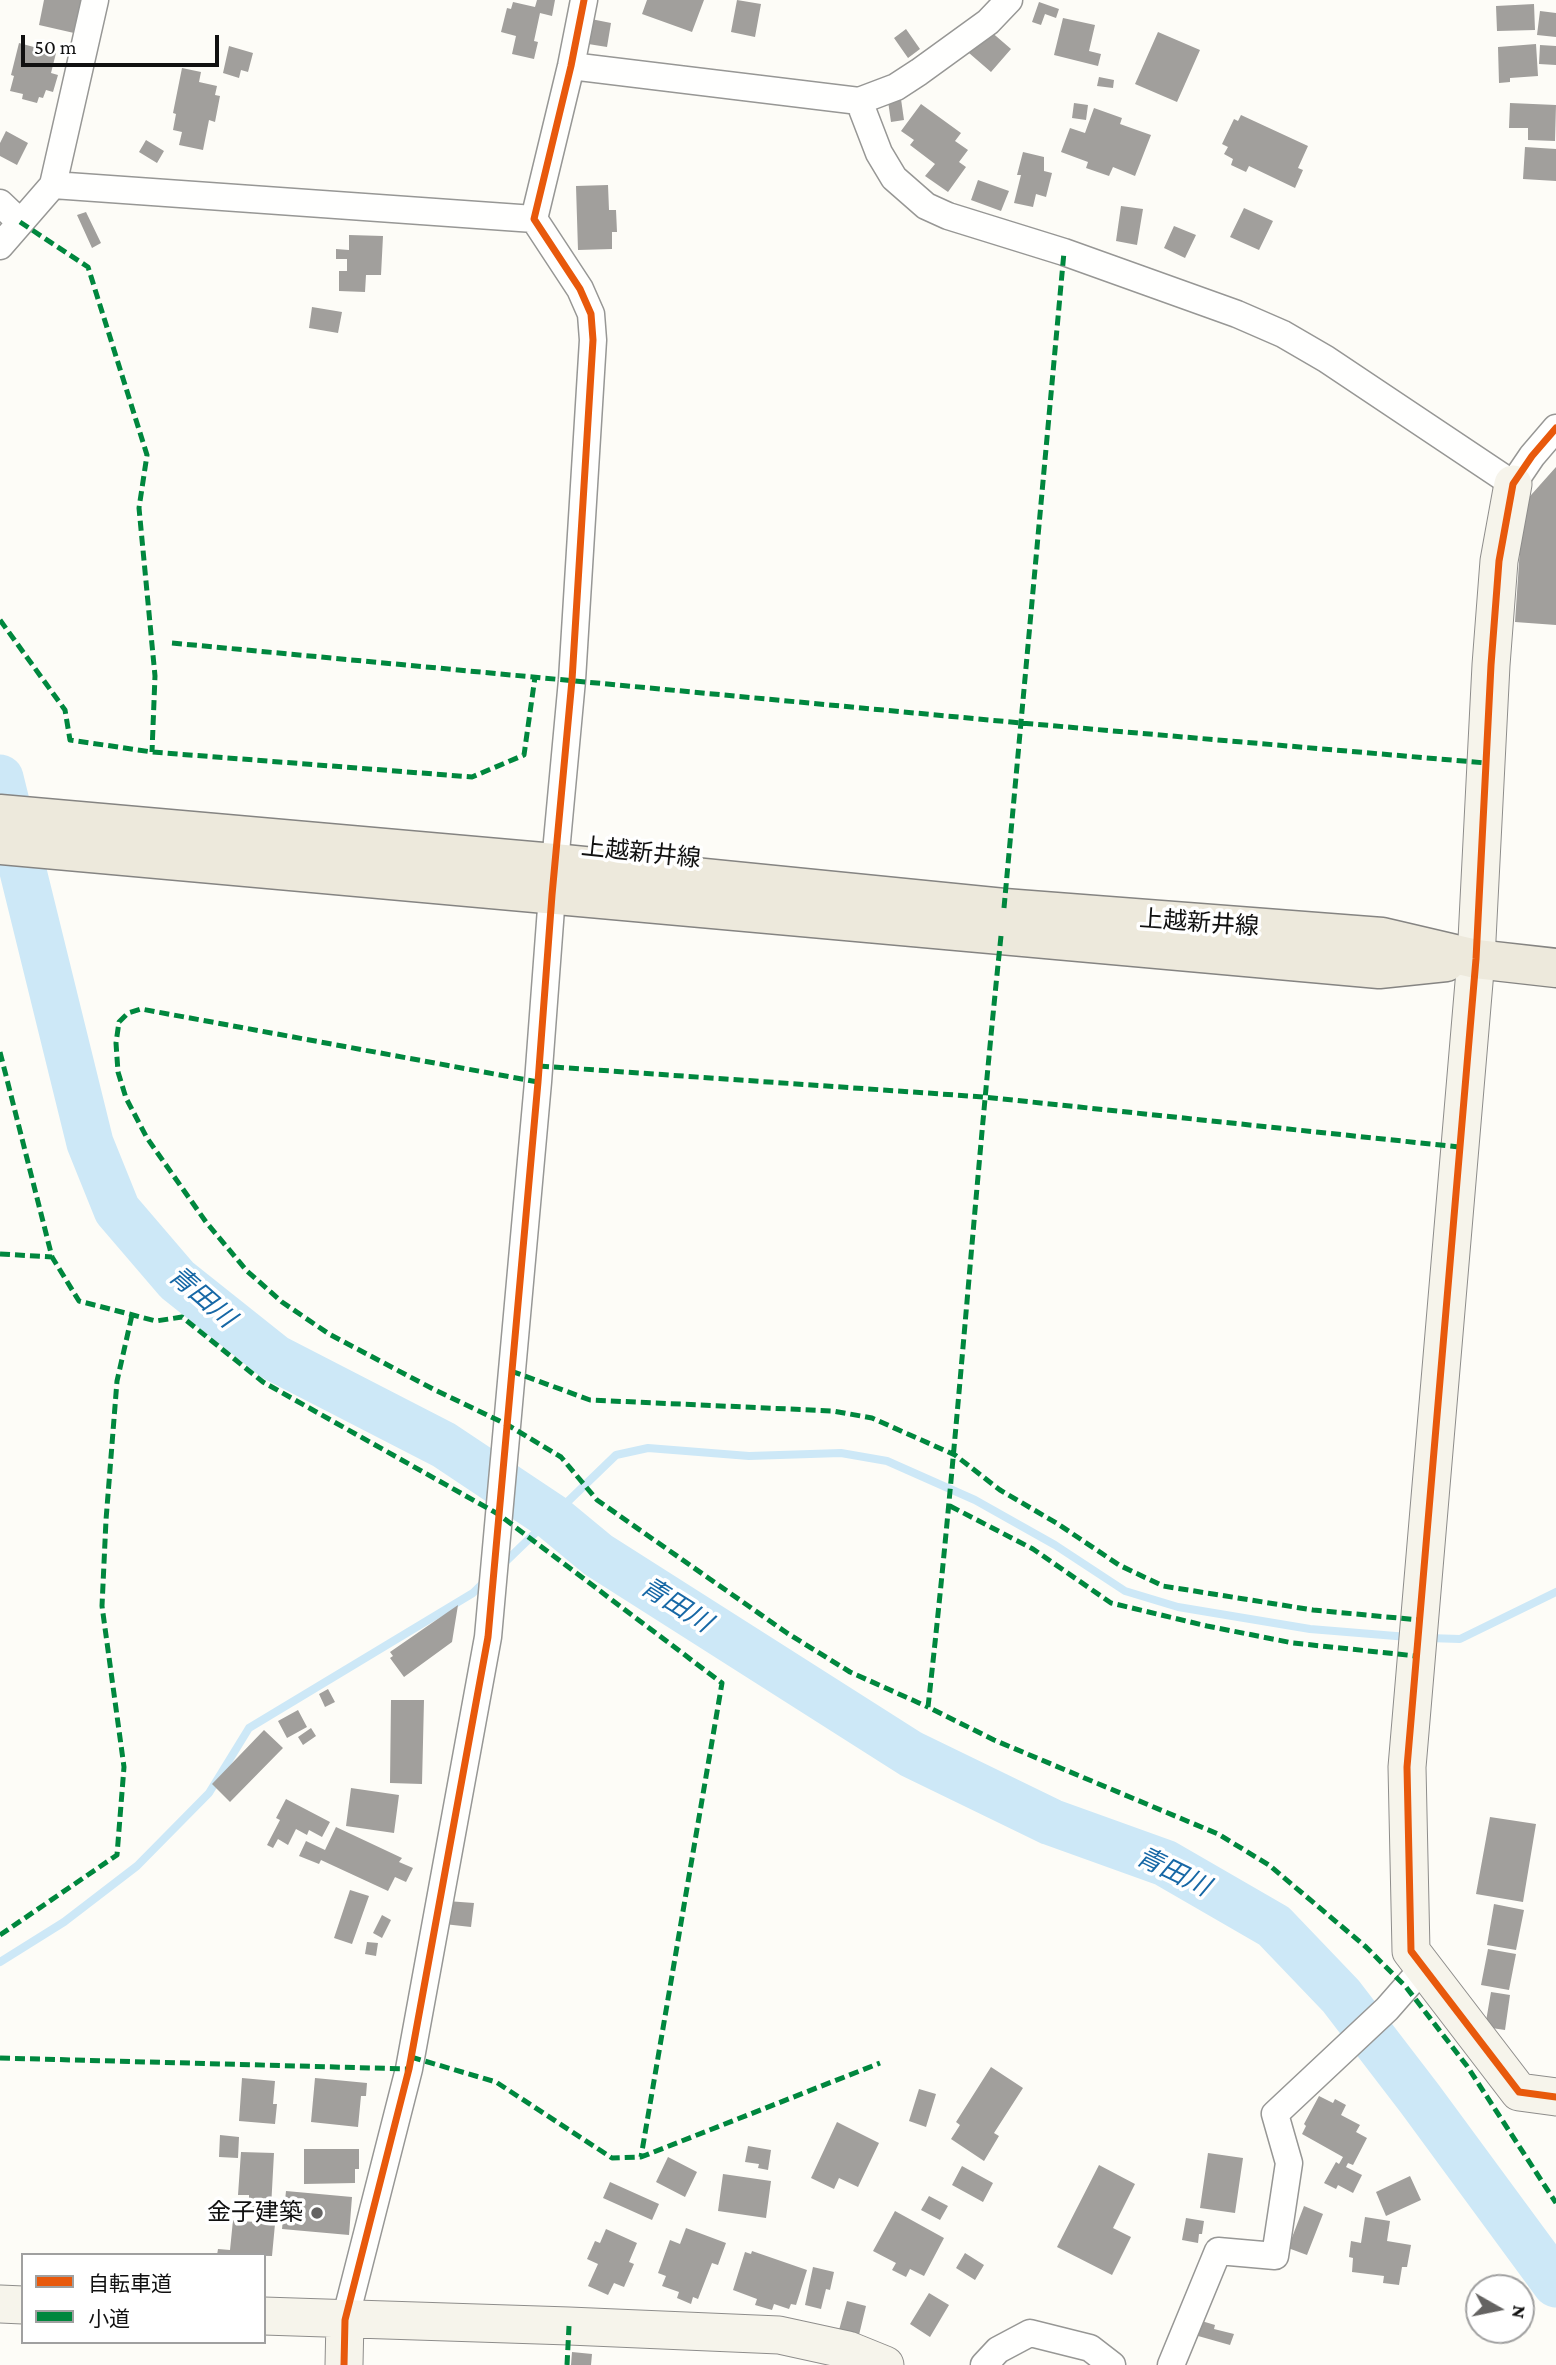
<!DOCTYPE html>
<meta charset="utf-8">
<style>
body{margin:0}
#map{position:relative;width:1556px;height:2365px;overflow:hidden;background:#fdfcf7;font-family:"Crimson Pro","Noto Sans JP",serif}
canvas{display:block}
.legend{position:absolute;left:21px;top:2253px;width:245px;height:91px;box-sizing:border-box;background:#fff;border:2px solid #a0a0a0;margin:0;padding:9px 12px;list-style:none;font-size:21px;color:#111}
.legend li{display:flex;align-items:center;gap:14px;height:35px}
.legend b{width:35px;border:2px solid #a0a0a0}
.north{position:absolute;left:1465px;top:2274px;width:70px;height:70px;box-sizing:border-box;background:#fff;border:2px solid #a0a0a0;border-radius:50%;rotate:99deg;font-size:19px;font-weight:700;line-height:28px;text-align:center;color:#111}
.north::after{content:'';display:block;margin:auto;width:24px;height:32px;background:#646362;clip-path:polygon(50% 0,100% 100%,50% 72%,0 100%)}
.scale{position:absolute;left:21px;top:35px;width:198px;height:32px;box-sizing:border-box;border:4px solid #111;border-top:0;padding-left:9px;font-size:21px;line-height:24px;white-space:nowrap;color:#111;-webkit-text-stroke:5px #fff;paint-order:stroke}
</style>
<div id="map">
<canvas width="1556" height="2365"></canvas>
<ul class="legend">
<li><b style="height:9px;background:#e8590c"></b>自転車道</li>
<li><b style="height:9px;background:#00873e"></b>小道</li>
</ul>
<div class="north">N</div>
<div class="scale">50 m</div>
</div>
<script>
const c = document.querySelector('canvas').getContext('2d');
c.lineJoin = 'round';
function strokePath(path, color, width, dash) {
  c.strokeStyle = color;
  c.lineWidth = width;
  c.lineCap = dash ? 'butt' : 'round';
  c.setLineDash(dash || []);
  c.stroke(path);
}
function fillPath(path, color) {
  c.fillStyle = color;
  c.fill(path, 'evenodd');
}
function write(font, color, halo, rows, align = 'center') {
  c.font = font + ' "Crimson Pro","Noto Sans JP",serif';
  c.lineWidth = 7;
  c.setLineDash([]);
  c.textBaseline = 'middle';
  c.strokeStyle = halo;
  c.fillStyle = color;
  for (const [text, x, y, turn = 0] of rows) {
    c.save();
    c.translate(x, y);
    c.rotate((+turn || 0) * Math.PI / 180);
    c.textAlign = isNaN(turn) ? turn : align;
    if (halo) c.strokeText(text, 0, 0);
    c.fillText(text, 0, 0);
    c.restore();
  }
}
const stream = new Path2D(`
 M501 1566 616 1455 648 1448 749 1456 841 1453 887 1461 975 1500 1055 1545 1125 1591 1178 1607 1310 1629 1408 1637
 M1428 1638 1460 1639 1556 1592
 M0 1962 64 1922 137 1866 209 1793 249 1728 473 1593 487 1579`);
const river = new Path2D(`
 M0 778 90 1143 117 1210 177 1280 275 1358 444 1445 552 1517 598 1555 911 1754 1051 1822 1165 1863 1274 1926 1341 1996 1420 2099 1556 2284`);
const building = new Path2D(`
 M44 0H81L74 33 39 25Z
 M537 0H555L552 16 540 13 534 41 538 42 534 59 512 54 516 36 501 32 507 8 511 9 513 2 535 7Z
 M647 0H704L692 32 642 14Z
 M737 0 761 4 755 37 731 32Z
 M1039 2 1059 9 1056 18 1045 14 1041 25 1032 22Z
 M1534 4 1535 30 1497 31 1496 6Z
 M1540 11 1556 13V37L1537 35Z
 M586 18 611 23 607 47 582 43Z
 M1063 18 1095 25 1089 51 1101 54 1098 66 1054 55Z
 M906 29 920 49 908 58 894 38Z
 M989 30 1011 49 991 72 969 53Z
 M1158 32 1200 50 1177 102 1135 84Z
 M19 43 56 53 51 73 58 75 53 92 46 90 43 98 39 97 37 103 22 99 23 94 10 91 14 76 11 75Z
 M1536 44 1538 76 1510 78V82L1499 83 1498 47Z
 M1540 45 1556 46V65L1539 64Z
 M229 46 253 53 248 72 241 70 239 78 223 73Z
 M182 68 201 72 199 82 217 86 215 95 220 96 215 122 209 120 203 150 179 145 182 132 173 130 176 114 173 113Z
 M1099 77 1114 80 1113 88 1097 86Z
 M901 99 904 120 891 122 888 101Z
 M1074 103 1088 105 1086 120 1072 118Z
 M1510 103 1556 105 1555 141 1528 140V128H1509Z
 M921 104 961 133 955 141 968 150 959 162 966 167 948 192 925 176 935 164 910 145 914 140 901 131Z
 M1094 108 1122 118 1120 124 1151 135 1135 176 1113 167 1109 176 1086 168 1088 162 1061 152 1070 128 1085 133Z
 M1241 115 1308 146 1298 168 1303 170 1295 188 1249 166 1246 172 1231 165 1233 159 1224 154 1228 147 1222 144 1234 119 1238 121Z
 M6 131 28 143 17 165 0 156V143Z
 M146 140 164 151 157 163 139 152Z
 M1525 147 1556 149V181L1523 179Z
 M1023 152 1044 157V171L1052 173 1046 197 1036 194 1033 207 1014 203 1021 175H1017Z
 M978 180 1009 191 1001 211 971 200Z
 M608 185 609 210H616L617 232H612V249L578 250 576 186Z
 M1121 206 1143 209 1137 245 1116 241Z
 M1244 208 1273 221 1259 250 1230 237Z
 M86 212 101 243 92 248 77 215Z
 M1174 226 1196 235 1185 258 1164 248Z
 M349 235 383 236 381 275H366L365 292 339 291V271H347V259H336V249L349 250Z
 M312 307 342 312 338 333 309 328Z
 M1556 467V625L1515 622 1523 504Z
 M458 1605 452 1642 404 1677 390 1658 393 1656 390 1652Z
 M328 1689 335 1702 325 1707 319 1694Z
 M391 1700H424L422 1784 390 1783Z
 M298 1710 307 1727 287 1738 278 1721Z
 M311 1728 316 1736 303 1745 298 1737Z
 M264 1730 283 1748 230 1802 212 1784Z
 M351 1788 399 1795 394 1833 346 1826Z
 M286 1799 330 1822 322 1837 309 1830 307 1835 296 1829 288 1845 278 1839 273 1848 267 1845 280 1820 276 1818Z
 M1490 1817 1536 1824 1523 1902 1476 1894Z
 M336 1827 402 1858 399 1862 413 1868 406 1882 395 1877 388 1891 321 1860 319 1864 299 1856 306 1841 325 1850Z
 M350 1890 369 1896 352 1944 334 1938Z
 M447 1901 474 1903 471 1927 444 1924Z
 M1494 1904 1524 1910 1516 1950 1487 1945Z
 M382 1915 391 1920 382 1938 373 1933Z
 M367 1942 378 1943 376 1956 365 1954Z
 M1488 1949 1516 1954 1509 1990 1481 1985Z
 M1491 1992 1510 1995 1505 2030 1485 2027Z
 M991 2067 1023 2088 994 2133 999 2136 984 2161 951 2139 960 2125 956 2122Z
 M242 2078 275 2081 273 2104H277L275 2124 239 2121Z
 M315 2078 367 2083 366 2096H361L358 2127 311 2122Z
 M919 2089 936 2094 926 2127 909 2121Z
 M1319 2096 1333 2103 1335 2099 1346 2105 1341 2115 1360 2125 1356 2132 1367 2138 1353 2165 1348 2163 1346 2167 1362 2175 1353 2193 1338 2185 1336 2189 1324 2183 1336 2162 1339 2164 1343 2157 1302 2134 1306 2126 1304 2124Z
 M837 2122 879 2143 858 2187 839 2178 834 2189 811 2178Z
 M220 2135 239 2137 238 2158 219 2157Z
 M748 2146 771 2150 768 2170 758 2168 759 2164 745 2162Z
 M304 2149H359V2169H355V2183L304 2184Z
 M241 2152 274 2153 271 2208 249 2207V2195H238Z
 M1208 2153 1243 2158 1235 2213 1200 2208Z
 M668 2157 697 2172 685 2197 656 2182Z
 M1099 2165 1135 2184 1113 2228 1131 2237 1112 2275 1057 2247Z
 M962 2166 993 2183 983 2202 952 2185Z
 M723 2174 771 2181 766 2218 718 2211Z
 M1410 2176 1421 2200 1386 2216 1376 2192Z
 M610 2182 659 2204 652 2220 603 2198Z
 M286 2191 352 2197 349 2235 282 2229Z
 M929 2196 948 2206 940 2220 921 2210Z
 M1304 2206 1323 2214 1307 2255 1288 2248Z
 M895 2211 944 2238 924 2276 910 2269 906 2277 892 2270 896 2263 873 2251Z
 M1365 2217 1390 2221 1387 2241 1411 2245 1407 2267H1402L1399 2285 1383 2283 1384 2276 1352 2272 1353 2258 1349 2257 1351 2241 1361 2243Z
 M1186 2218 1204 2221 1202 2234H1199L1198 2243 1182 2240Z
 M233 2220 275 2224 272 2256 217 2255 218 2249 230 2250Z
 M686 2228 726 2243 718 2265 712 2263 698 2299 693 2297 691 2304 677 2298 679 2292 662 2286 666 2276 658 2273 670 2240 680 2244Z
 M606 2229 637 2243 629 2262 634 2264 624 2287 614 2283 608 2295 588 2286 598 2264 587 2259 595 2241 600 2243Z
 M752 2251 807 2270 796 2305 791 2304 789 2309 774 2304 772 2310 755 2305 757 2299 733 2290 745 2252 751 2254Z
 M965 2253 984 2265 975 2280 956 2268Z
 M813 2267 834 2272 830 2290 826 2289 821 2309 805 2305Z
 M929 2293 949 2305 930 2337 910 2324Z
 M847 2301 866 2306 859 2335 839 2330Z
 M1195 2319 1215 2325 1214 2329 1234 2334 1230 2345 1191 2334Z
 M572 2352 592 2354 591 2365H571Z`);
const street = new Path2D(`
 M571 66 859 101 896 87 919 72 988 22 1009 0
 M859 101 879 153 894 178 926 206 948 216 1064 252 1237 314 1283 334 1326 359 1513 484 1532 456 1556 428
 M53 185 534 219
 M0 203 20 222
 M0 246 53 185 95 0
 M345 2320 409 2069 488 1637 538 1082 552 895 572 680 593 340 591 314 580 289 534 219 571 66 584 0
 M984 2365 998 2350 1030 2333 1090 2348 1112 2365
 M1171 2365 1218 2251 1275 2256 1289 2163 1275 2114 1387 2009 1423 1968`);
const secondary = new Path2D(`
 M1513 484 1499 561 1491 665 1476 959 1407 1767 1411 1951 1519 2092 1556 2097
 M0 2304 23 2305
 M264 2316 569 2326 779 2335 848 2350 885 2365
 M344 2365 345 2320`);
const primary = new Path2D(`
 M0 814 554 863 1004 908 1382 937 1476 959 1556 968
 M0 845 1379 969 1446 962`);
const quiet = new Path2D(`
 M20 222 88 267 147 455 139 508 155 676 152 752
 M0 620 65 710 70 740 152 752 472 777 524 755 535 677
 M172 643 1021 723 1486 763
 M1004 908 1064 252
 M1001 936C974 1193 957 1450 928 1707L994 1740 1218 1834 1269 1865 1366 1947 1406 1987 1467 2066 1556 2203
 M0 1052 52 1257 79 1301 156 1321 182 1317 263 1382 498 1514 722 1683 641 2157
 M539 1066 984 1097 1459 1147
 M538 1082 141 1009 128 1013 119 1022 116 1043 118 1072 126 1098 147 1138 206 1222 247 1271 282 1302 329 1334 433 1389 506 1424 561 1457 597 1500 787 1633 850 1672 928 1707
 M0 1254 52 1257
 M511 1371 590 1400 833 1411 872 1418 955 1455 1000 1490 1058 1524 1119 1565 1163 1586 1313 1610 1419 1620
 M950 1506 1033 1549 1111 1603 1207 1626 1293 1643 1416 1656
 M0 1935 117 1855 124 1767 102 1606 106 1520 117 1381 132 1315
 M411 2057 496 2082 612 2158 641 2157 880 2063
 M0 2058 409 2069
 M567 2365 569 2326`);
const cycleway = new Path2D(`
 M1556 428 1532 456 1513 484 1499 561 1491 665 1476 959 1407 1767 1411 1951 1519 2092 1556 2097
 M344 2365 345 2320 409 2069 488 1637 538 1082 552 895 572 680 593 340 591 314 580 289 534 219 571 66 584 0`);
const markers = [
 [317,2213,7,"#646362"]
];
const streetNames = [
 ["上越新井線",641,853,6],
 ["上越新井線",1199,923,4]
];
const poiNames = [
 ["金子建築",303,2213]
];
const waterNames = [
 ["青田川",202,1297,41],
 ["青田川",676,1605,32],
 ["青田川",1173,1872,26]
];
strokePath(stream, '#cde8f7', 8);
strokePath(river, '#cde8f7', 47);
fillPath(building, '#a19f9c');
strokePath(street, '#979795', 29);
strokePath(secondary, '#8e8d8b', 39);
strokePath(primary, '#858482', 41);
strokePath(street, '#fffffe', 26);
strokePath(secondary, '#f6f4eb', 37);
strokePath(primary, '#ede9dc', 38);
strokePath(quiet, '#00873e', 5, [10, 5]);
strokePath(cycleway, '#e8590c', 7);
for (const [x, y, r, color] of markers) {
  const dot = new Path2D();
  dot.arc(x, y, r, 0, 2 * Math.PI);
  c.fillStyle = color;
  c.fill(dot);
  strokePath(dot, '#fff', 2.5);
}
write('24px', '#111', '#fff', streetNames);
write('24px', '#111', '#fff', poiNames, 'right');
write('italic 26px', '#1768a6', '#fff', waterNames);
</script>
